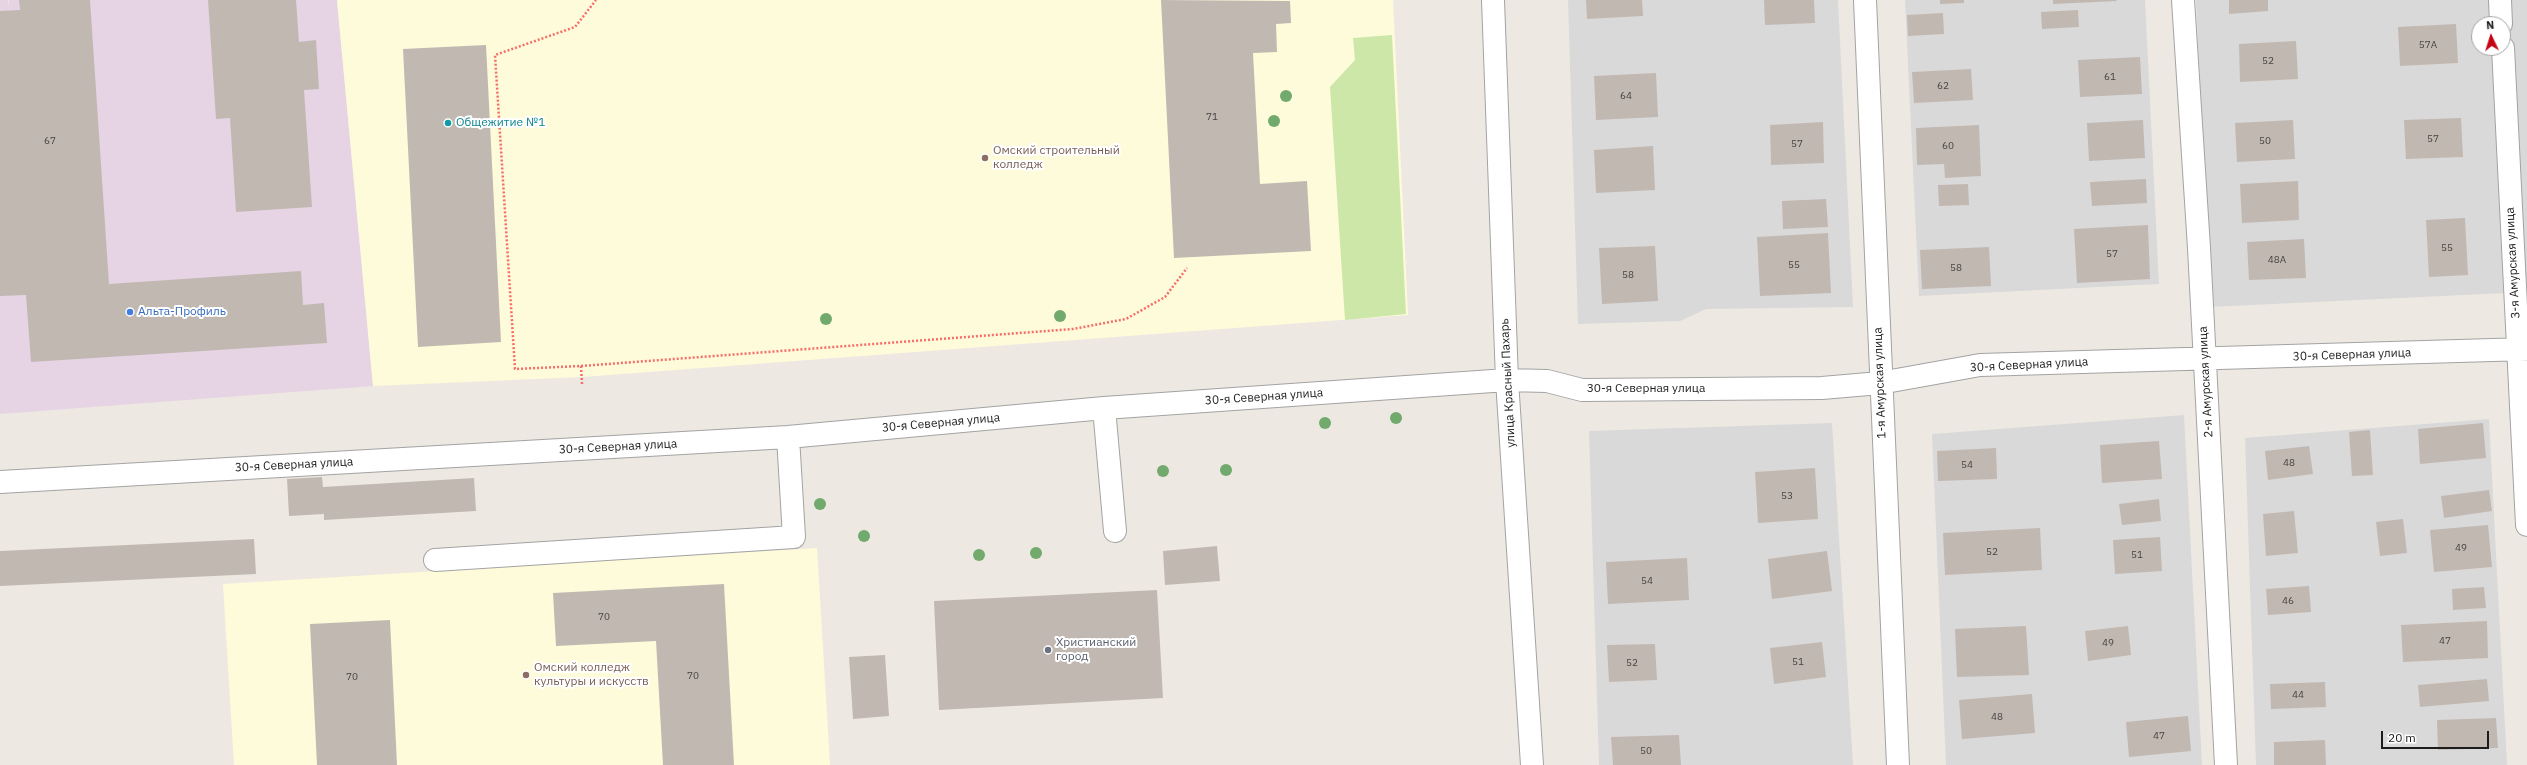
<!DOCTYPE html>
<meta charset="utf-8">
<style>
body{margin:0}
#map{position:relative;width:2527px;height:765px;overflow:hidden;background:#ede9e2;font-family:"IBM Plex Sans",sans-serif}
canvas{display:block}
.north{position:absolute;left:2471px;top:16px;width:40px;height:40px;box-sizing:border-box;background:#fff;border:1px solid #a4a4a4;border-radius:50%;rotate:356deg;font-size:11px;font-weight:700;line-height:16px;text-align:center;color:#1c1c1c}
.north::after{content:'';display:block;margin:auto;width:14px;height:18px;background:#c40415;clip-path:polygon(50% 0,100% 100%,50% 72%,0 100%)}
.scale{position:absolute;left:2381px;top:731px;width:108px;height:18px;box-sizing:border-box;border:2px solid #1c1c1c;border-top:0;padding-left:5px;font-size:12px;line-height:14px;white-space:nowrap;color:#1c1c1c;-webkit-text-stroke:3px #fff;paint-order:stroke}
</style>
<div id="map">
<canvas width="2527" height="765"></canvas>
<div class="north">N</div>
<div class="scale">20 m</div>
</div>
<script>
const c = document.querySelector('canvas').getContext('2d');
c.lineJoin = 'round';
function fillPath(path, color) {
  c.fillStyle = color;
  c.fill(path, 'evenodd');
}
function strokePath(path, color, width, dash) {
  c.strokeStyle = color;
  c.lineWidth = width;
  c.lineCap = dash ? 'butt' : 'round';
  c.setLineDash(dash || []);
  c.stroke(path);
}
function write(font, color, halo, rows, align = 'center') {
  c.font = font + ' "IBM Plex Sans",sans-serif';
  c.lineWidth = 4;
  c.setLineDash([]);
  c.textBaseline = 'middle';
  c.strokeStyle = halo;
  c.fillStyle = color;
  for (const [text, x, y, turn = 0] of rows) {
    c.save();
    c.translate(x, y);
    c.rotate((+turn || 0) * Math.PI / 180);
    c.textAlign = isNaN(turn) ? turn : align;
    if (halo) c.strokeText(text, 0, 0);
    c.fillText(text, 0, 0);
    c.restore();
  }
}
const residential = new Path2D(`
 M1568 0H1838L1853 307 1706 309 1680 321 1578 324Z
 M1905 0H2145L2159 284 1919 296Z
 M2196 0H2527V292L2210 307ZM2479 24H2503V48H2479Z
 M2184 415 2202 765H1946L1932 434Z
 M2489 419 2507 765H2256L2245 438Z
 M1832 423 1853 765H1599L1589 431Z`);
const industrial = new Path2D(`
 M0 0H8L9 8V0H337L373 386 0 414Z`);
const education = new Path2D(`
 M337 0H1393L1408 315 582 377 373 386Z
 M817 548 830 765H234L223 584Z`);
const grass = new Path2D(`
 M1392 35 1406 314 1345 320 1330 87 1355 60 1353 38Z`);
const building = new Path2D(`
 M19 0H90L109 284 301 271 303 305 324 303 327 343 31 362 26 295 0 296V11L20 10Z
 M208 0H296L299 42 316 40 319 89 304 90 312 207 236 212 230 118 216 119Z
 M1161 0 1290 1 1291 23 1276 24 1277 52 1253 53 1260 184 1307 181 1311 251 1174 258Z
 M1586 0H1642L1643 16 1587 19Z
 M1764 0H1814L1815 23 1765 25Z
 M1940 0H1964V3L1940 4Z
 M2053 0H2116L2117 1 2053 4Z
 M2229 0H2268V11L2229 14Z
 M2078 10 2079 27 2042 29 2041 12Z
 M1943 13 1944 34 1908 36 1907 15Z
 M2456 24 2458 63 2400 66 2398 27Z
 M2296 41 2298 79 2240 82 2239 44Z
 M486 45 501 342 418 347 403 49Z
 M2140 57 2142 94 2080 97 2078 60Z
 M1971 69 1973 100 1914 103 1912 72Z
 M1656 73 1658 117 1596 120 1594 76Z
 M2461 118 2463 157 2406 159 2404 120Z
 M2143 120 2145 158 2089 161 2087 123Z
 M2293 120 2295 159 2237 162 2235 123Z
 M1823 122 1824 163 1771 165 1770 125Z
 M1979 125 1981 176 1945 178 1944 164 1917 165 1916 128Z
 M1653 146 1655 190 1596 193 1594 150Z
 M2146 179 2147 203 2092 206 2090 182Z
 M2298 181 2299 220 2242 223 2240 184Z
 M1968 184 1969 205 1939 206 1938 185Z
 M1826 199 1828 227 1783 229 1782 201Z
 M2465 218 2468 275 2429 277 2426 220Z
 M2148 225 2150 279 2077 283 2074 229Z
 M1828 233 1831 293 1760 296 1757 237Z
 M2304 239 2306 278 2249 280 2247 242Z
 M1655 246 1658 301 1602 304 1599 248Z
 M1989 247 1991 286 1922 289 1920 250Z
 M2483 423 2486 458 2420 464 2418 429Z
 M2370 430 2373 475 2352 476 2349 432Z
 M2159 441 2162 479 2102 483 2100 445Z
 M2309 446 2313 474 2268 480 2265 451Z
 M1996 448 1997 479 1938 481 1937 451Z
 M1815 468 1818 519 1758 523 1755 472Z
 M322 477 323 487 474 478 476 511 324 520V514L289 516 287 479Z
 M2489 490 2492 511 2444 518 2441 496Z
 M2159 499 2161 521 2122 525 2119 504Z
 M2294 511 2298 553 2266 556 2263 514Z
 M2403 519 2407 553 2380 556 2376 522Z
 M2488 525 2492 567 2434 572 2430 530Z
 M2040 528 2042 570 1945 575 1943 533Z
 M2160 537 2162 571 2115 574 2113 540Z
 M254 539 256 574 0 586V551Z
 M1217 546 1220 581 1165 585 1163 551Z
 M1827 551 1832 591 1772 599 1768 559Z
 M1687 558 1689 600 1608 604 1606 562Z
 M724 584 734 765H663L656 641 556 646 553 593Z
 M2309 586 2311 612 2268 615 2266 589Z
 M2484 587 2486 608 2453 610 2452 589Z
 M1157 590 1163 698 939 710 934 601Z
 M390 620 397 765H317L310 624Z
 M2487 621 2488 658 2403 662 2401 625Z
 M2026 626 2029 675 1957 677 1955 629Z
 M2128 626 2131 655 2088 661 2085 631Z
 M1822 642 1826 677 1774 684 1770 648Z
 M1655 644 1657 680 1609 682 1607 645Z
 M885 655 889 716 853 719 849 657Z
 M2487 679 2489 701 2420 707 2418 685Z
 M2325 682 2326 707 2271 709 2270 684Z
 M2032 694 2035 733 1962 739 1959 700Z
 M2188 716 2191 751 2129 757 2126 722Z
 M2496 718 2498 748 2438 750 2437 720Z
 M1679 735 1681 765H1613L1611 737Z
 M2325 740 2326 765H2274V742Z`);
const path = new Path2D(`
 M581 366 1073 329 1126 319 1165 297 1187 268
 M582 384 581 366 515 369 495 55 575 27 596 0`);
const minor = new Path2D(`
 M1493 0 1507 380 1532 765
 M1865 0 1898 765
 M2183 0 2199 248 2226 765
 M2500 0 2501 24
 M2503 48 2527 525
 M1104 408 1115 531
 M0 482 788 437 1104 408 1507 380 1547 381 1582 390 1822 388 1880 383 1980 365 2527 349
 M435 560 794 537 788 437`);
const trees = [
 [1286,96],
 [1274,121],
 [1060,316],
 [826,319],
 [1396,418],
 [1325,423],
 [1226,470],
 [1163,471],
 [820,504],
 [864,536],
 [1036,553],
 [979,555]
];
const markers = [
 [448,123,4,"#0f9aa8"],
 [985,158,4,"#8d6e63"],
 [130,312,4,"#3f7fe0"],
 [1048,650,4,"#6b7280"],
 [526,675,4,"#8d6e63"]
];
const numberNames = [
 ["57А",2428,45],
 ["52",2268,61],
 ["61",2110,77],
 ["62",1943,86],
 ["64",1626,96],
 ["71",1212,117],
 ["57",2433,139],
 ["67",50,141],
 ["50",2265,141],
 ["57",1797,144],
 ["60",1948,146],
 ["55",2447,248],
 ["57",2112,254],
 ["48А",2277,260],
 ["55",1794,265],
 ["58",1956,268],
 ["58",1628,275],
 ["48",2289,463],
 ["54",1967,465],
 ["53",1787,496],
 ["49",2461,548],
 ["52",1992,552],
 ["51",2137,555],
 ["54",1647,581],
 ["46",2288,601],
 ["70",604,617],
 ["47",2445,641],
 ["49",2108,643],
 ["51",1798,662],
 ["52",1632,663],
 ["70",693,676],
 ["70",352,677],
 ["44",2298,695],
 ["48",1997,717],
 ["47",2159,736],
 ["50",1646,751]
];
const cultureNames = [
 ["Общежитие №1",456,123]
];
const educationNames = [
 ["Омский строительный",993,151],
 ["колледж",993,165],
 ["Омский колледж",534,668],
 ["культуры и искусств",534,682]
];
const streetNames = [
 ["3-я Амурская улица",2513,263,-93],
 ["30-я Северная улица",2352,355,-2],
 ["30-я Северная улица",2029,365,-3],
 ["2-я Амурская улица",2206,382,-93],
 ["улица Красный Пахарь",1508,383,-93],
 ["1-я Амурская улица",1880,383,-92],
 ["30-я Северная улица",1646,389],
 ["30-я Северная улица",1264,397,-4],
 ["30-я Северная улица",941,423,-5],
 ["30-я Северная улица",618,447,-3],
 ["30-я Северная улица",294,465,-3]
];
const shopNames = [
 ["Альта-Профиль",138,312]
];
const worshipNames = [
 ["Христианский",1056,643],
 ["город",1056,657]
];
fillPath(residential, '#dad9d9');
fillPath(industrial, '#e6d4e4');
fillPath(education, '#fefbda');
fillPath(grass, '#cce7a8');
fillPath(building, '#c2b8b2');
strokePath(minor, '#a3a3a3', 24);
strokePath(path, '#f66d6a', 2.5, [2, 2]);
strokePath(minor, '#fff', 22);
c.fillStyle = '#72aa6d';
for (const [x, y] of trees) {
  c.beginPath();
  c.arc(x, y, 6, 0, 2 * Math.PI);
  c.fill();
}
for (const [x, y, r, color] of markers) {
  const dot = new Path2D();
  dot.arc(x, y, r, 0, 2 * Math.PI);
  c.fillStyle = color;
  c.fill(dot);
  strokePath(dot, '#fff', 1.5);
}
write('10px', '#464342', null, numberNames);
write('12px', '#0d838f', '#fff', cultureNames, 'left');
write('12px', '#785e54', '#fff', educationNames, 'left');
write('12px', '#1c1c1c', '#fff', streetNames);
write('12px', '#366cbe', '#fff', shopNames, 'left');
write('12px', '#5b616d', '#fff', worshipNames, 'left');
</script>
